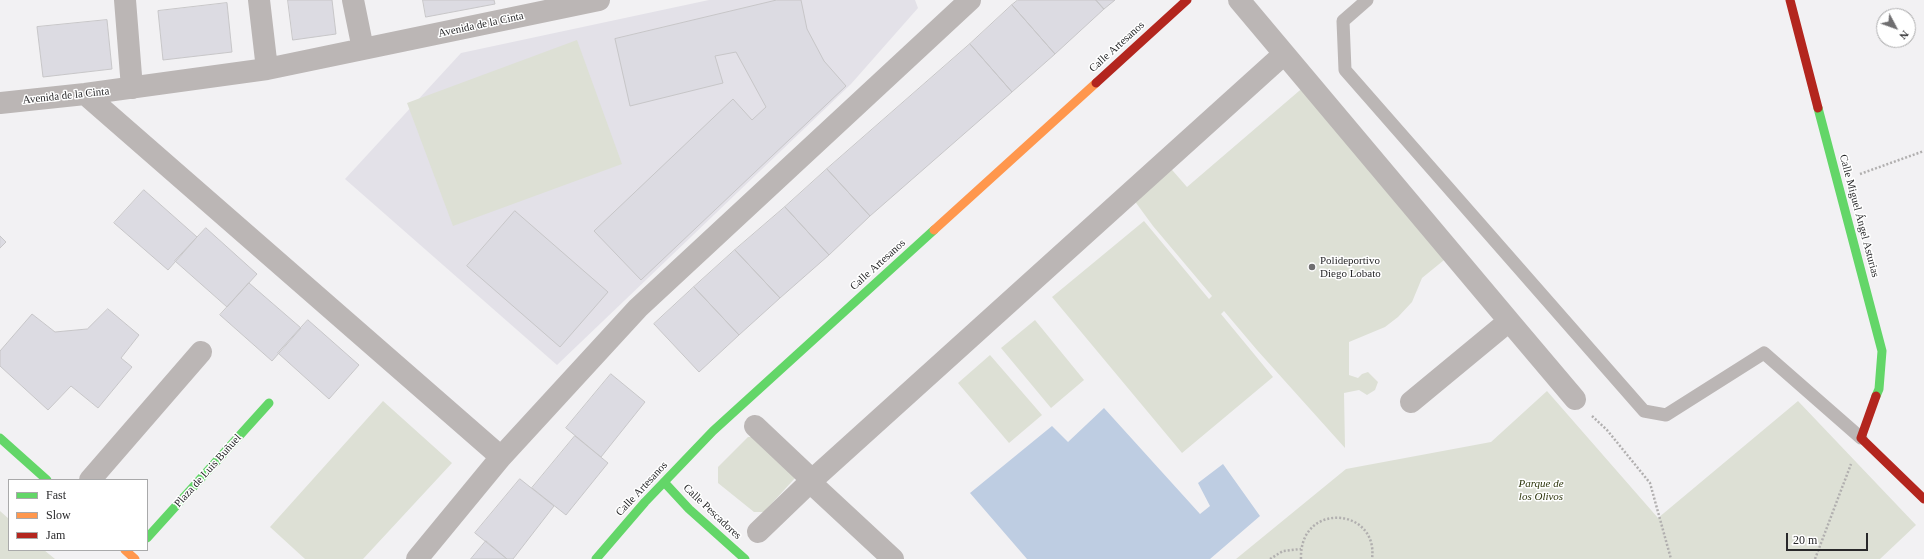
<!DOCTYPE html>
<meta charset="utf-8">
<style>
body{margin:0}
#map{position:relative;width:1924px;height:559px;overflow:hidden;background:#f2f1f3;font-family:"Times New Roman",serif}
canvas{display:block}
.legend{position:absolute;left:8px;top:479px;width:140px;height:72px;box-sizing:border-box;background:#fff;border:1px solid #a9a9aa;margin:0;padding:5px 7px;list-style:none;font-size:12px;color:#28282a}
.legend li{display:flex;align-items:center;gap:8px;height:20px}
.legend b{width:20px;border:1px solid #a9a9aa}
.north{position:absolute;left:1876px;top:8px;width:40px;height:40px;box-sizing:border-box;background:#fff;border:1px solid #a9a9aa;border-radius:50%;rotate:131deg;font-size:11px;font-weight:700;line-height:16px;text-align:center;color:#28282a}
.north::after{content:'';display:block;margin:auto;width:14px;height:18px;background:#6f6e70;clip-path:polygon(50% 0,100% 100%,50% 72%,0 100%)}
.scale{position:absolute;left:1786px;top:533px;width:82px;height:18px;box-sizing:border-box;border:2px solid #28282a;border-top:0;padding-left:5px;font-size:12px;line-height:14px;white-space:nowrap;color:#28282a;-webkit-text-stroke:3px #fff;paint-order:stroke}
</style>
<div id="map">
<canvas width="1924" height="559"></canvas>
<ul class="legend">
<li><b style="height:5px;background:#63d668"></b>Fast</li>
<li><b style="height:5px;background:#ff974d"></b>Slow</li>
<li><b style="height:5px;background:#b3261e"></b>Jam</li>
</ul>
<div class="north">N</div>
<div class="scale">20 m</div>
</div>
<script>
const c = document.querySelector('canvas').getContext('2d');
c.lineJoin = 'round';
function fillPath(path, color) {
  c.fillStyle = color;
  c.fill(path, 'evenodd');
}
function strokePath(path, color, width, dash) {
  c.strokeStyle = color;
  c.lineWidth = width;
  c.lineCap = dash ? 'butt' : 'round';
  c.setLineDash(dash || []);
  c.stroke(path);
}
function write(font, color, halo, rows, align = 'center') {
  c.font = font + ' "Times New Roman",serif';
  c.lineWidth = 3;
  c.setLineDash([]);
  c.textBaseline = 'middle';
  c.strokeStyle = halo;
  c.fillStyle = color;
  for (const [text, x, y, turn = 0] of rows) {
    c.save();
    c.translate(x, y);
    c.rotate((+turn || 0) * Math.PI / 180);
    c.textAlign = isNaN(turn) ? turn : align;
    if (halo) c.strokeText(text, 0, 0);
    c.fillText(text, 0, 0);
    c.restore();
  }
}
const built = new Path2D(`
 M709 0H915L918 8 851 84 557 365 345 179 461 53Z`);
const green = new Path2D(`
 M577 40 622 164 453 226 407 103Z
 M1306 85 1449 256 1422 278 1412 302 1398 317 1385 327 1349 342V375L1358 378 1362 374 1368 372 1378 382 1375 390 1367 395 1359 390 1344 393 1345 448 1257 350 1224 311 1221 314 1273 377 1182 453 1052 297 1144 221 1209 299 1212 296 1153 226 1131 196 1166 163 1187 187Z
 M1035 320 1084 380 1051 408 1001 348Z
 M990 355 1042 415 1009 443 958 383Z
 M1547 391 1658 518 1798 401 1916 525 1880 559H1236L1346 469 1491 442Z
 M383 401 452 463 363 559H305L270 527Z
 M748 437H763L796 477 764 512H754L718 483V467Z
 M0 511 9 519V550H44L55 559H0Z`);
const water = new Path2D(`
 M1104 408 1200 514 1210 506 1198 483 1223 464 1260 516 1210 559H1027L970 493 1052 426 1068 442Z`);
const building = new Path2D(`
 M288 0H332L336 34 293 40Z
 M423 0H494L495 4 426 17Z
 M777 0H801L807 29 824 61 846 86 641 280 594 231 733 99 752 120 766 107 736 52 715 56 723 83 630 106 615 39Z
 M1018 0H1096L1104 9 1055 54 1012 5Z
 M1096 0H1115L1104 9Z
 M227 3 232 52 163 60 158 11Z
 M1012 5 1055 54 1012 92 970 44Z
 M107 20 112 69 43 77 37 27Z
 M970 44 1012 92 870 216 827 169Z
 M827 169 870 216 829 255 785 207Z
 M144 190 197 237 168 270 114 223Z
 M785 207 829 255 780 298 735 250Z
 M515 211 608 292 560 347 467 266Z
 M206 228 257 274 227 307 175 261Z
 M0 236 6 242 0 248Z
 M735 250 780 298 739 335 694 287Z
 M249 283 301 328 272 361 220 315Z
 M694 287 739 335 699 372 654 324Z
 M108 309 139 335 121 358 132 367 98 408 71 386 48 410 0 366V351L32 314 55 332 87 329Z
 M308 320 359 365 329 399 278 353Z
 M611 374 645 402 601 457 566 428Z
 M575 436 608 463 566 515 532 488Z
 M520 479 554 506 513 559H507L475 533Z
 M486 541 507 559H471Z`);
const path = new Path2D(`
 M1860 174 1924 151
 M1592 416 1607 430 1650 483 1671 559
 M1270 559 1283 551 1301 549
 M1301 559C1299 501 1379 507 1372 559
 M1815 559 1851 464`);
const lane = new Path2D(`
 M1367 0 1343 21 1345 70 1644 411 1666 415 1764 353 1861 438`);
const street = new Path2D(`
 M125 0 132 88
 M259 0 267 69
 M353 0 363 49
 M1239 0 1509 321 1411 402
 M85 94 501 457
 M0 103 85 94 267 69 599 0
 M1509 321 1575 399
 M755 426 809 477 810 482 893 559
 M90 480 201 352
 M758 532 810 482 1284 54
 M417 559 501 457 638 308 970 0`);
const fast = new Path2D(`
 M1818 108 1882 351 1879 389 1876 396
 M0 438 47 480
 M664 482 689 509 745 559
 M147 538 269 403
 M596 559 645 502 713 431 934 230`);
const slow = new Path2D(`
 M934 230 1096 83
 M125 550 135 559`);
const jam = new Path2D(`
 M1790 0 1818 108
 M1096 83 1187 0
 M1876 396 1861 438 1924 499`);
const markers = [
 [1312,267,4,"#6f6e70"]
];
const streetNames = [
 ["Avenida de la Cinta",481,25,-12],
 ["Calle Artesanos",1117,47,-42],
 ["Avenida de la Cinta",66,96,-6],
 ["Calle Miguel Ángel Asturias",1859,216,75],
 ["Calle Artesanos",878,265,-42],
 ["Plaza de Luis Buñuel",208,471,-48],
 ["Calle Artesanos",642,489,-47],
 ["Calle Pescadores",712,512,43]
];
const poiNames = [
 ["Polideportivo",1320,261],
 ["Diego Lobato",1320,274]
];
const parkNames = [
 ["Parque de",1541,484],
 ["los Olivos",1541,497]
];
fillPath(built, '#e3e1e8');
fillPath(green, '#dde0d5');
fillPath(water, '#becde2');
fillPath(building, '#dcdbe2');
strokePath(building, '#c7c6c8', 1);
strokePath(path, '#b1afaf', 2.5, [2, 2]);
strokePath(lane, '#bbb6b5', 13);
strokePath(street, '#bbb6b5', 22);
strokePath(fast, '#63d668', 9);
strokePath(slow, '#ff974d', 9);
strokePath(jam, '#b3261e', 9);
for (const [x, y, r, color] of markers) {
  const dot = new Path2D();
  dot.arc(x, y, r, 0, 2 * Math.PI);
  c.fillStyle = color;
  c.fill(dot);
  strokePath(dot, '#fff', 1.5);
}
write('11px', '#28282a', '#fff', streetNames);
write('11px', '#28282a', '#fff', poiNames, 'left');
write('italic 11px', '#2c350b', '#fff', parkNames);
</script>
